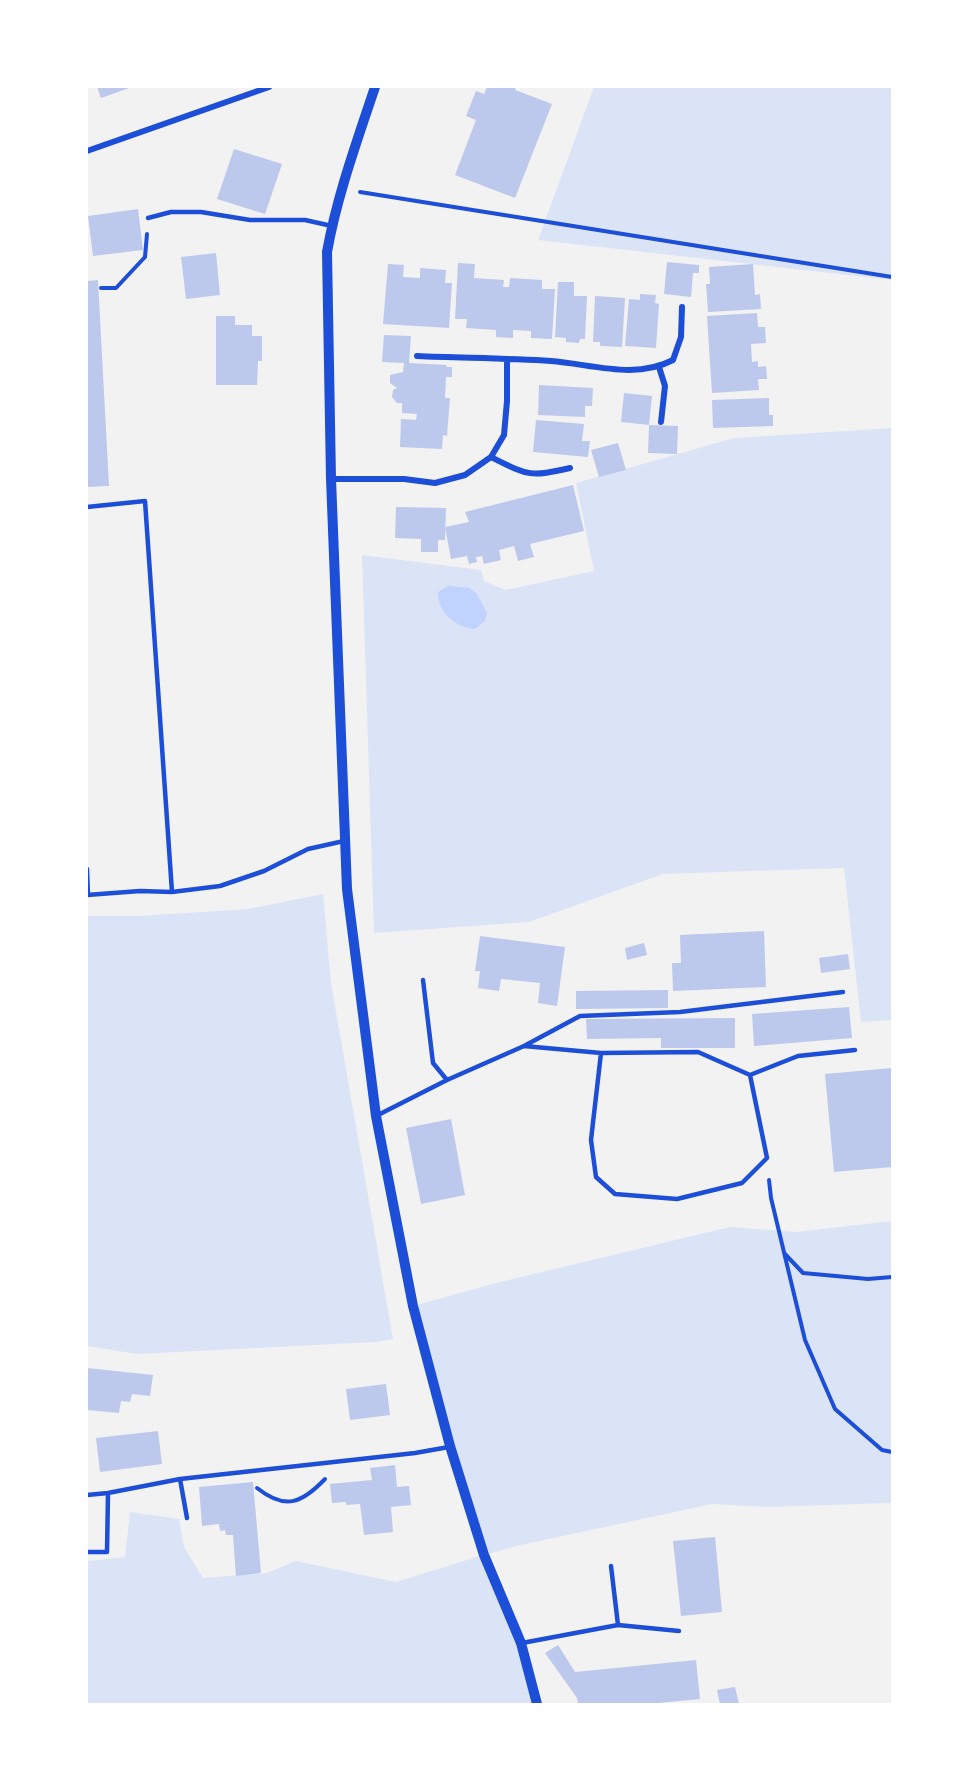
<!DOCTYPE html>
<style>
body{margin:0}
#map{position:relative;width:979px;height:1791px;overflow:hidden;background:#f2f2f2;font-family:Figtree,sans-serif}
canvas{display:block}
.frame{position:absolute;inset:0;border:88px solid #fff;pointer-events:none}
</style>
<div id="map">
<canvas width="979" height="1791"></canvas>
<div class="frame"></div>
</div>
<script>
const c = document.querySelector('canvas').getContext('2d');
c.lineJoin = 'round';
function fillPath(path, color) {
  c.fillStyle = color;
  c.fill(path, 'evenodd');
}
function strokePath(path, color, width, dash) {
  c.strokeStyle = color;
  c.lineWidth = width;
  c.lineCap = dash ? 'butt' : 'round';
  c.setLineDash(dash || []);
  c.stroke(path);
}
const green = new Path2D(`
 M594 87H892V280L538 240Z
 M892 428V1020L861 1022 844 868 663 874 529 922 374 933 362 555 481 570 484 581 506 590 594 571 576 483 734 438Z
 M323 894 331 983 393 1339 375 1342 137 1354 87 1346V916H138L248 909Z
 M892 1221V1503L766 1507 712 1504 521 1545 484 1555 521 1643 537 1704H87V1561L125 1557 130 1512 179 1519 184 1547 203 1578 267 1573 296 1561 396 1582 483 1555 413 1306 496 1283 730 1227 797 1232Z`);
const water = new Path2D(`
 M448 586 469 588 477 594 487 613 485 621 475 629C455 627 438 613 438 592Z`);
const building = new Path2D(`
 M97 87H132L101 98Z
 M487 87H516L515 90 552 104 515 198 455 175 476 120 466 116 476 91 484 94Z
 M234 149 282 164 265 214 217 199Z
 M138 209 143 250 93 256 88 216Z
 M216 253 220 295 186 299 181 257Z
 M667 262 699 265V273H693L691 297 664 294Z
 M458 263 475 264 474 278 504 280 503 287H509L510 278 542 280V289H555L552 339 531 338V331L513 330V338L496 337V330L466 328 467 319H455Z
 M388 264 404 265 403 277 420 278V268L446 270 445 283H452L449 328 383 324Z
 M753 264 755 295 760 294 761 309 708 312 706 284H710L709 267Z
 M98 280 109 486 87 487V281Z
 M558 282H574V296H587L585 339H580L579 343 566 342V338L555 337Z
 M640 294 656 295 655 303 659 304 656 348 625 346 629 299 640 300Z
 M595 296 625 298 622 347 600 346V342H593Z
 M757 313 758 327H765L766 343 751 344 752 362 758 361V367L766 366 767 379H758L759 390 712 393 707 316Z
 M216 316H235V325H252V336H262V361H258L257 385H216Z
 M384 335 411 336 409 363 447 365 446 367H452V377H446L445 398H450L447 436 443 435 442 449 400 447 401 419 416 420 417 414 402 413V403H397L392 397 393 390 397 388 390 383V375L403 372 404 363 382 362Z
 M539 385 593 388 592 406H585V417L538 415Z
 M624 393 652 396 649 425 678 426 677 454 648 453 649 425 621 422Z
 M769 398V415H773V426L713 428 712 400Z
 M536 420 584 424 582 441H590L588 457 533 452Z
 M618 443 626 470 599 477 591 450Z
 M573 485 584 531 530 544 534 557 518 561 514 546 499 550 501 560 484 564 482 556 476 557 477 562 469 564 467 556 451 559 445 527 469 522 465 512Z
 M396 507 446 508 445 540H438V552H421V539L395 538Z
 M764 931 766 987 673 991 672 963H681L680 935Z
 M480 936 565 947 557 1006 538 1003 540 983 501 979 499 991 478 988 480 971H475Z
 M644 943 647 955 627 960 625 948Z
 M848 954 850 969 821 973 819 958Z
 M668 990V1008L576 1009V991Z
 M849 1007 852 1038 754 1046 752 1014Z
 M735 1018V1048H661V1038L587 1039 586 1019Z
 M892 1068V1167L834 1172 825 1074Z
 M451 1119 465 1195 421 1204 406 1128Z
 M87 1368 153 1375 150 1396 132 1394 130 1402 121 1401 119 1413 87 1410Z
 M386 1384 390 1415 350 1420 346 1389Z
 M158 1431 162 1464 100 1472 96 1438Z
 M395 1465 397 1487 409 1486 411 1505 391 1507 393 1532 364 1535 360 1504 346 1505V1502L332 1503 330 1484 372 1480 370 1468Z
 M253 1482 261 1573 236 1576 233 1535H226L225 1530 220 1531 219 1524 202 1526 199 1487Z
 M715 1537 722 1612 681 1616 673 1541Z
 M558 1645 575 1672 696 1660 700 1699 648 1704H578L577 1698 545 1653Z
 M735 1687 739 1704H720L717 1690Z`);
const path = new Path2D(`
 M360 192 892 277
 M101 288H116L145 257 147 234
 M769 1180 771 1198 805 1340 835 1409 882 1450 892 1452
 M784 1253 803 1273 868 1279 892 1277
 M257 1488C285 1510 301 1504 325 1479`);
const service = new Path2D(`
 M148 218 171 212H201L250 220H305L332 226
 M87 507 145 501 172 892
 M87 869 88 895
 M87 895 140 891 172 892 220 886 264 871 308 849 344 841
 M423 980 433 1063 447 1080
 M524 1046 580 1016 680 1012 843 992
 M750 1075 798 1056 855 1050
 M376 1116 447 1080 524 1046 601 1053 698 1052 750 1075 767 1158 742 1183 677 1199 615 1194 596 1177 591 1140 601 1053
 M87 1495 108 1493 180 1479
 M187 1518 180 1479 415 1453 449 1447
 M87 1552H107L108 1493
 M611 1566 618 1625
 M522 1643 618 1625 679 1631`);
const minor = new Path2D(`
 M87 151 269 87
 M417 356C461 358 506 358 551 361 591 364 635 380 673 360L681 337 682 307
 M659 367 665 386 661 422
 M491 457C529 476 529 477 570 468
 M331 479H404L435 483 465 475 491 457 504 435 507 401V360`);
const tertiary = new Path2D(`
 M375 87C357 141 337 196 327 252L331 479 347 889 376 1116 413 1306 450 1446 484 1555 521 1643 537 1704`);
fillPath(green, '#dbe4f7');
fillPath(water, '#bfd3fe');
fillPath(building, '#bdc9ec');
strokePath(path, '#1d4ed8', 4);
strokePath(service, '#1d4ed8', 4.5);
strokePath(minor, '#1d4ed8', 6);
strokePath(tertiary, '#1d4ed8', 10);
</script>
